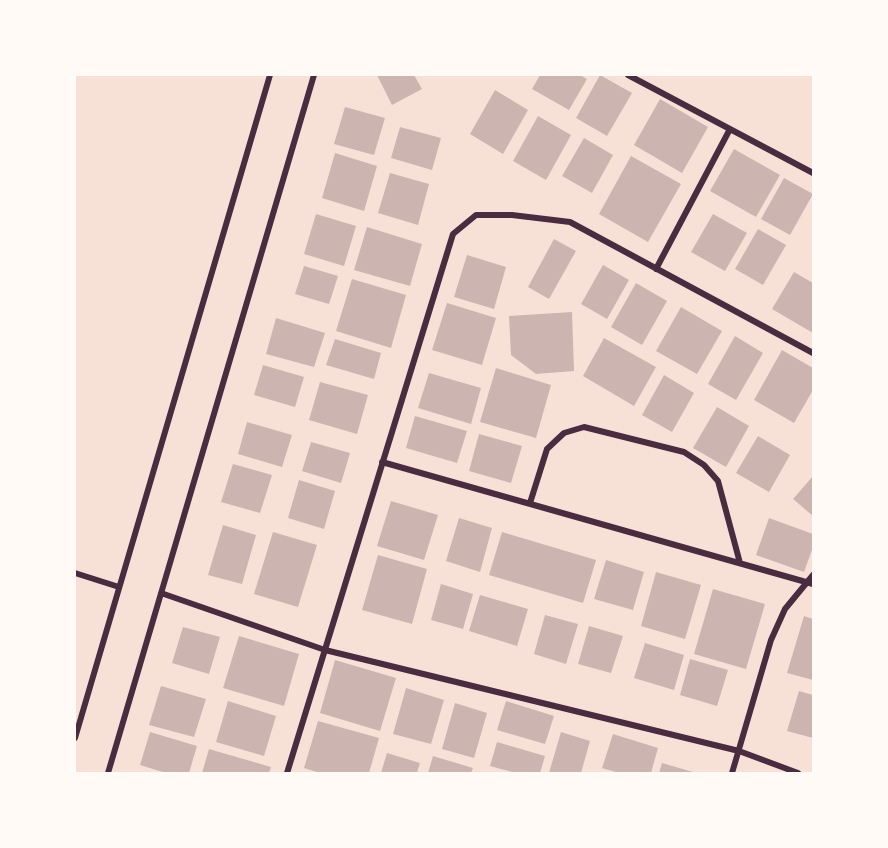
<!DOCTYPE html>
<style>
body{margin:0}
#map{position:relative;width:888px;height:848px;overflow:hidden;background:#f7e1d7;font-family:"DM Sans",sans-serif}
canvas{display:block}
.frame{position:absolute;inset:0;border:76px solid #fffaf5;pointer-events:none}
</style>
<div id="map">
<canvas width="888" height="848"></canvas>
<div class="frame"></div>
</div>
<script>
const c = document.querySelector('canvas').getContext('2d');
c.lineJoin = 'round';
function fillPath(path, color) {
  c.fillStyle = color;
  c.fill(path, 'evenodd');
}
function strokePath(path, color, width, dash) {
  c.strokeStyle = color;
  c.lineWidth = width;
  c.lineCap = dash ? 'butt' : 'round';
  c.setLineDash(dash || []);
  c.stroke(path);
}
const building = new Path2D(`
 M377 75H414L422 89 392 105Z
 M540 75H580L587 79 569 110 532 89Z
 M600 75 632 93 607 136 576 118Z
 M495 90 528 110 503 154 470 134Z
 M660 99 708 127 682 173 634 145Z
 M345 107 385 118 374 155 334 144Z
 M538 116 571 135 546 180 513 161Z
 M400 127 441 138 432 170 391 158Z
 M584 138 613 155 592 193 562 176Z
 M734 149 780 175 756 217 710 191Z
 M335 153 377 166 364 211 322 198Z
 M631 156 681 184 648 242 599 214Z
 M390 173 429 184 418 225 378 213Z
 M784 178 813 194 790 235 761 219Z
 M316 214 356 226 344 266 304 254Z
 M713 214 747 233 725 271 691 252Z
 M367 227 422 244 410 286 354 270Z
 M758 229 786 245 763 285 735 269Z
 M554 239 576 251 549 299 528 287Z
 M467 255 506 267 494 309 454 297Z
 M603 265 629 280 607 319 581 304Z
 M304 266 338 276 329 304 295 294Z
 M794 272 813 283V333L772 309Z
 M352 279 406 295 391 348 336 331Z
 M636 283 667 301 642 345 611 327Z
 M447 303 496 318 482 365 432 350Z
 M681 307 722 331 697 374 656 351Z
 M572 312 574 371 536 374 511 355 509 316Z
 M276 318 325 333 314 367 266 354Z
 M735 336 763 353 736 400 708 384Z
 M604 338 656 367 634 406 583 376Z
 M335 339 381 353 374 379 326 365Z
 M782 350 813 368V390L794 423 754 400Z
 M263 365 304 377 295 407 254 395Z
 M496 368 551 385 536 438 480 422Z
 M429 373 481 388 471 424 418 408Z
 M664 375 694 393 672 432 642 415Z
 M320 382 368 395 357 434 309 420Z
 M717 407 749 426 726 467 693 448Z
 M415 416 467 431 457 463 406 448Z
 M247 422 292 435 282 467 238 454Z
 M479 434 522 446 511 483 469 471Z
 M758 436 790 455 769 492 736 473Z
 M311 442 350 453 341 483 302 471Z
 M233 464 272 475 260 513 221 502Z
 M813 476V516L793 499Z
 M299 480 335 491 324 529 288 518Z
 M391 501 438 515 424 560 377 546Z
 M459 518 492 528 480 572 446 561Z
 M769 518 813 534V547L804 572 756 555Z
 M223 525 256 535 242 584 208 575Z
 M273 532 317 545 298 607 254 594Z
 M502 532 596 560 583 603 489 575Z
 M378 555 427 569 412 624 362 610Z
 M606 560 644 572 633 610 594 599Z
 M656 572 701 585 685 639 641 626Z
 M441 584 473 594 463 629 431 620Z
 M713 589 765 604 746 669 694 654Z
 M480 595 528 609 517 646 469 631Z
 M545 615 578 624 566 664 534 654Z
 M804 616 813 619V680L787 673Z
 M589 626 623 636 611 673 578 664Z
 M183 627 220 637 209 674 172 663Z
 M239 636 299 654 284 706 223 688Z
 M645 643 684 655 674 690 634 678Z
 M690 659 728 670 717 706 680 695Z
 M335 660 396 678 380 731 320 713Z
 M161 686 206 699 194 737 149 725Z
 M406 688 444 700 431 744 393 734Z
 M799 691 813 695V738L787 731Z
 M228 701 276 716 264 756 216 742Z
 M506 701 554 716 545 744 497 730Z
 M455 703 487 713 474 758 442 749Z
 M318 721 379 738 369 773H320L304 768Z
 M150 732 197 746 189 773H166L140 765Z
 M561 732 590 741 581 773H549Z
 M613 734 658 748 651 773H619L602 768Z
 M497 742 545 756 540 773H516L490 766Z
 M209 749 271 767 269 773H202Z
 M387 753 420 763 417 773H381Z
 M433 756 473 768 471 773H428Z
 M662 763 693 772V773H659Z`);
const minor = new Path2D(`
 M628 75 813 173
 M656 269 730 129
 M382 462 813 584
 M530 503 547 449 564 433 584 427 684 452 704 465 718 481 740 563
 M75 573 119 587
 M161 593 325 650 739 751 798 773
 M75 738 270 75
 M108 773 314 75
 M287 773 453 234 476 215H512L570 222 813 353
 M732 773 771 640 785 609 813 575`);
fillPath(building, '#ccb4b1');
strokePath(minor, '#4a2c40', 6);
</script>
